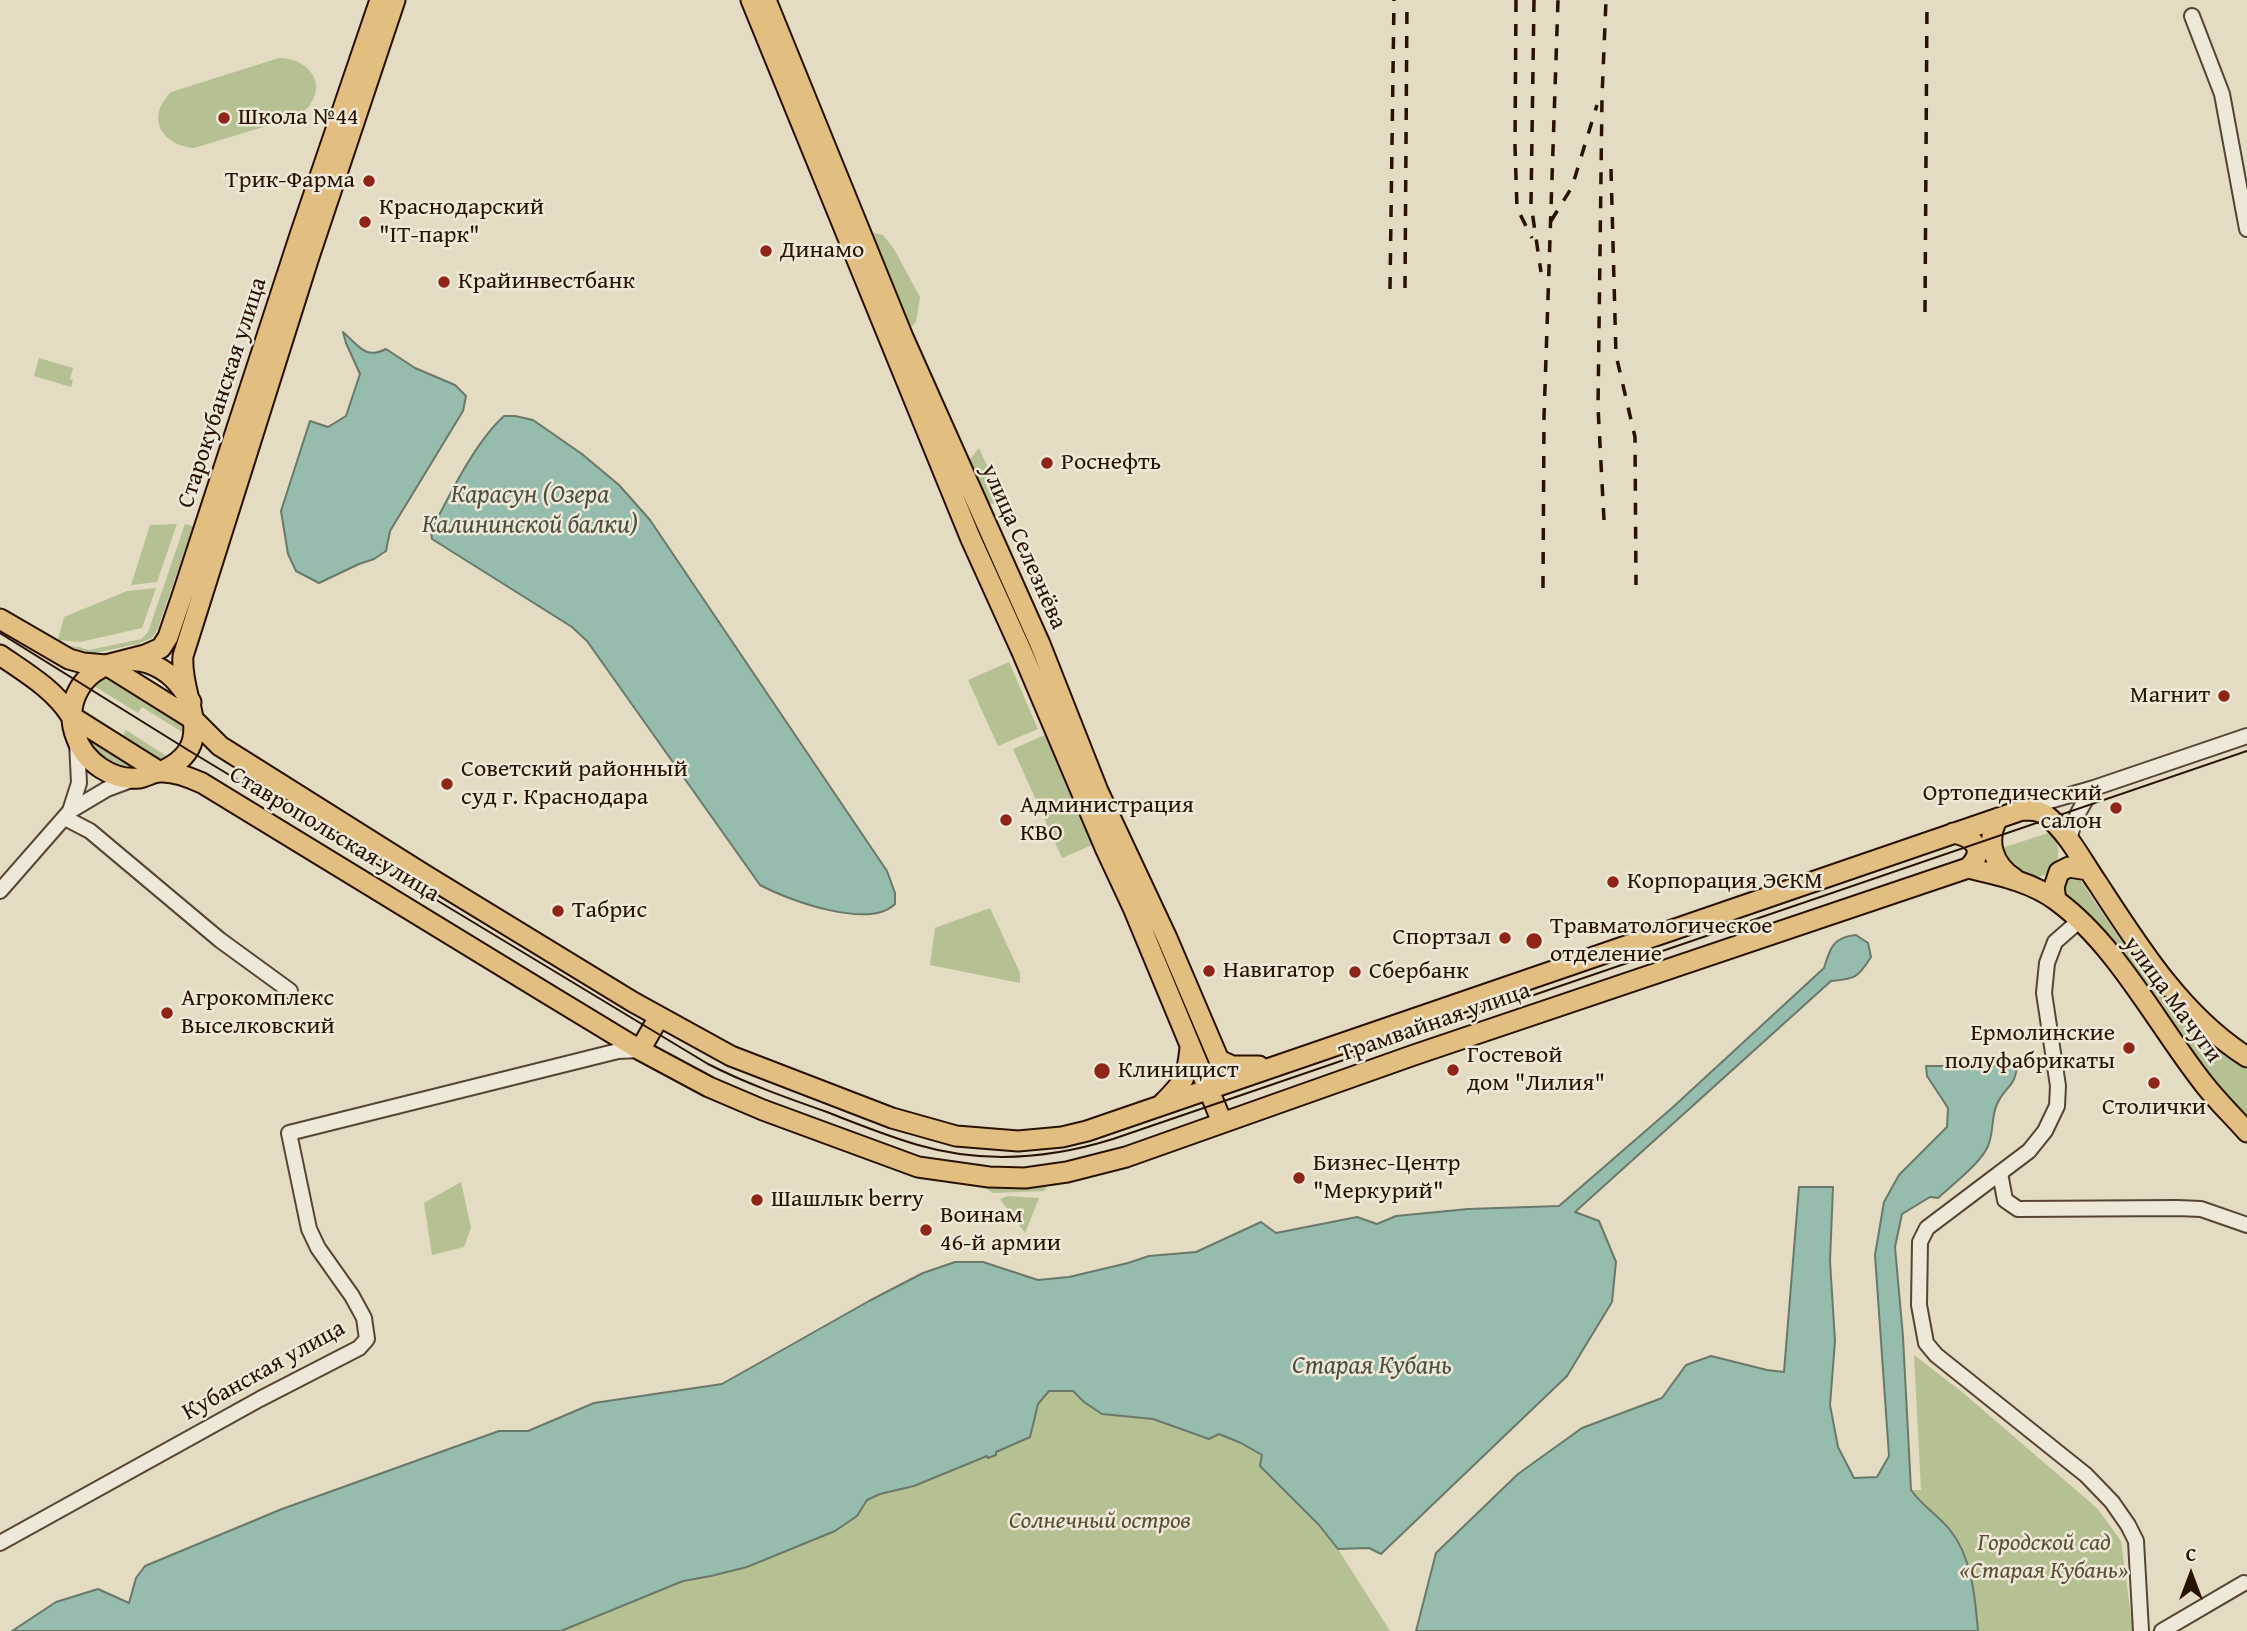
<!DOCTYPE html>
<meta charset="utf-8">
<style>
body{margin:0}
#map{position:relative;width:2247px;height:1631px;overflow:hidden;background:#e3dcc2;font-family:"Gentium Book Plus",serif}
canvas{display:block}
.north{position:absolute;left:2156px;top:1540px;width:70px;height:70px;-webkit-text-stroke:5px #ede8d7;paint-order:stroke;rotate:0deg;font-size:19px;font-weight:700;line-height:28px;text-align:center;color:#291203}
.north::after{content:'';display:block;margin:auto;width:24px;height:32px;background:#291203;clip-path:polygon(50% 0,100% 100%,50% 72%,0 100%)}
</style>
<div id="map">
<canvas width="2247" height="1631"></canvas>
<div class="north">С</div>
</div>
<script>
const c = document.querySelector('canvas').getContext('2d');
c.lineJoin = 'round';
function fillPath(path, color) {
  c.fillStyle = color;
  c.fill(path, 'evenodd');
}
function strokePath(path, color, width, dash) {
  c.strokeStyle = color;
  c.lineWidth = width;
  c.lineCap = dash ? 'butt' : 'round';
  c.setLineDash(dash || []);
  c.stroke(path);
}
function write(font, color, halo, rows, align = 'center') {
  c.font = font + ' "Gentium Book Plus",serif';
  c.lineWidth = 5;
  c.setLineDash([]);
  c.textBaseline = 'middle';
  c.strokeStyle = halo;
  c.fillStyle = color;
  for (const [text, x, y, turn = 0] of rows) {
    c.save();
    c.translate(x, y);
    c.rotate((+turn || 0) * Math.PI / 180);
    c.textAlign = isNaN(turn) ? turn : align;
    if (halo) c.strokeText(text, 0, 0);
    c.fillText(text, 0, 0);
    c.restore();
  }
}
const green = new Path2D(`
 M279 58C303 57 327 79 311 103 307 110 300 114 293 118L194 148C162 145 145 118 171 92Z
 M870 232 883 235 894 249 920 297 916 322 911 327H904Z
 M39 358 73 368 70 379 73 380 71 387 34 376Z
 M979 448 1004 503 985 504 967 463Z
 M177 524 157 582 131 585 150 525Z
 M185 524 193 526 158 628 152 638 138 644 85 655 57 645 80 647 89 650 141 639 148 632Z
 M156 588 142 628 80 642 58 640 64 617 127 591Z
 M1009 662 1038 729 998 746 968 680Z
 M107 675 184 721 182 732 142 707 138 713 94 686Z
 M81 708 123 735 126 730 168 757 159 764 80 719Z
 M1045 735 1094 844 1062 858 1013 749Z
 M84 736 150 768C116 770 103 763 84 736Z
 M2051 832C2072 861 2044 890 2016 872 2010 867 2004 856 1999 849Z
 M2075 872C2108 921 2140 972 2180 1015 2200 1036 2224 1053 2247 1070V1119C2210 1076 2178 1029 2144 983 2119 949 2094 913 2058 888Z
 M990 908 1020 973V983L930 965 935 928Z
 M461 1182 471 1228 464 1247 432 1255 424 1203Z
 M978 1183 1049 1184 1044 1191 993 1193Z
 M1008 1196 1039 1198 1025 1233 1000 1199Z
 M1914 1355 1962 1392 2098 1509 2121 1541 2133 1631H1978C1974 1597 1972 1558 1950 1530 1938 1515 1922 1506 1911 1490H1921Z
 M1048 1391H1073L1084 1402 1102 1414 1153 1419 1209 1439 1219 1434 1241 1443 1262 1455 1260 1466 1319 1525 1338 1549 1390 1631H561L683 1581 711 1576 747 1567 835 1531 857 1516 867 1500 880 1494 914 1486 1038 1404Z`);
const water = new Path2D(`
 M343 332C358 345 365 360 386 349L415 368 455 385 466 396 463 411 390 531 386 551 374 559 359 564 319 583 296 571 288 554 281 511 310 421 328 427 346 416 360 374 346 343Z
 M504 416H515L533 420 582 454 619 485 650 520 887 871 895 893V904C869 930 788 900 760 885L587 641 572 627 432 539 431 531C449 496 475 442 504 416Z
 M1856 935 1868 943 1871 957C1858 978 1855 979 1831 981L1575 1212 1599 1221 1616 1262 1612 1302 1567 1376 1381 1554 1369 1548 1338 1549 1319 1525 1260 1466 1262 1455 1241 1443 1219 1434 1209 1439 1153 1419 1102 1414 1084 1402 1073 1391H1049L1038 1404 1030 1437 996 1452V1455L988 1458 987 1456 914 1486 880 1494 867 1500 857 1516 835 1531 747 1567 711 1576 683 1581 561 1631H12L56 1602 98 1589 129 1603 136 1578 145 1566 282 1509 499 1431H528L594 1403 722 1384 869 1301 923 1273 955 1262H983L1038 1280 1069 1277 1128 1263 1149 1256 1196 1252 1261 1222 1276 1233 1357 1217 1377 1224 1396 1216 1468 1209 1559 1206 1672 1108 1824 968C1830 948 1833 937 1856 935Z
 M1926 1066H2017C2015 1088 2005 1086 1997 1104 1991 1117 1994 1132 1988 1146 1981 1163 1952 1185 1938 1198L1930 1197 1902 1214 1895 1247 1903 1337 1911 1490C1922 1506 1938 1515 1950 1530 1972 1557 1975 1597 1978 1631H1416L1436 1553 1518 1474 1582 1428 1662 1398 1686 1365 1711 1356 1767 1370 1784 1372 1799 1187H1833L1830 1261 1835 1341 1830 1405 1838 1447 1854 1478 1877 1477 1889 1456 1875 1255 1884 1202 1899 1175 1947 1127 1948 1108 1927 1076Z`);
const minor = new Path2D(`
 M2192 16 2222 94 2247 229
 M2025 808 2094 788 2247 736
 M70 811 107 789 134 779
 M65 818 90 831 220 940 290 991
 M2069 839C2074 819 2081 804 2094 788
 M0 891 70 811 79 783 77 742
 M2080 920 2055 942 2047 963 2044 993 2058 1086 2057 1106 2045 1131 2029 1151 1927 1228 1920 1242 1919 1305 1926 1343 1936 1355 2086 1475 2112 1502 2128 1525 2136 1541 2141 1631
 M2000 1173 2005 1200 2018 1209 2177 1208 2201 1209 2247 1225
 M0 1543 260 1399 359 1348 367 1339 364 1318 352 1296 318 1248 309 1229 289 1133 618 1051 640 1050
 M2162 1631 2244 1583`);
const major = new Path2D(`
 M751 0 970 537 1022 652 1106 850 1134 910 1222 1122
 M766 0 903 337 1040 644 1098 791 1167 938 1219 1060 1232 1066H1259
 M0 619 69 659 83 663 106 665 145 655 161 648 168 637 183 593 300 235 380 0
 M0 655C26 673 54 689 71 716L160 772
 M106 665 194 720 220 746 425 875 633 1002 731 1056 892 1118 956 1136 1018 1141 1062 1137 1087 1131 2022 810C2032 810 2039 810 2047 816 2069 834 2082 861 2098 884 2139 947 2182 1016 2247 1057
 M191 702C180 684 169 670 148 663 137 659 127 661 116 663 82 670 63 704 76 737 85 762 112 781 139 778 146 777 153 772 160 772 174 771 189 777 202 783L546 993 640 1050 709 1087 763 1110 918 1167 989 1177 1025 1178 1067 1172 1126 1157 1414 1055 1968 868C1987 850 1974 837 1953 833
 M160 772C222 745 179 700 183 656L309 257 395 0
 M1998 818C1985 841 1993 865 2015 879
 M1968 868C1998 875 2032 882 2057 901 2117 945 2158 1026 2204 1084 2217 1101 2233 1116 2247 1132
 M2056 900 2054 887 2059 872 2069 867 2088 870
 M640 1050 659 1017
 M1163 1103C1184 1082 1187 1078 1190 1048`);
const tram = new Path2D(`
 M0 633 188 750 708 1064C745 1083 787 1098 827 1112 857 1124 887 1136 918 1145 983 1164 1049 1159 1113 1139L2247 751`);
const rail = new Path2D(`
 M1516 0 1515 146 1517 208 1532 238
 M1534 0 1531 204 1541 272
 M1611 169 1616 355 1635 437 1636 585
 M1551 221 1572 187 1597 105
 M1405 288 1407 0
 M1390 289 1394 0
 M1925 312 1927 0
 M1604 520 1598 407 1602 97 1606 0
 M1543 588 1544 417 1558 0`);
const markers = [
 [224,118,7,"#8f2418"],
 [369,181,7,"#8f2418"],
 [365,222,7,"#8f2418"],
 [766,251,7,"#8f2418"],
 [444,282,7,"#8f2418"],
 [1047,463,7,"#8f2418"],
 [2224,696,7,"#8f2418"],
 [447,784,7,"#8f2418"],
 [2116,808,7,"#8f2418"],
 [1006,820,7,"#8f2418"],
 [1613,882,7,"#8f2418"],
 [558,911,7,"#8f2418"],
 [1505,938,7,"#8f2418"],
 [1534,941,9,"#8f2418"],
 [1209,971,7,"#8f2418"],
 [1355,972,7,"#8f2418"],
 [167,1013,7,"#8f2418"],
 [2129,1048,7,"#8f2418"],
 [1453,1070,7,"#8f2418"],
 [1102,1071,9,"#8f2418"],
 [2154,1083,7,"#8f2418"],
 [1299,1178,7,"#8f2418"],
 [757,1200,7,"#8f2418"],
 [926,1230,7,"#8f2418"]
];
const poiNames = [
 ["Школа №44",238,118],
 ["Трик-Фарма",355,181,"right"],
 ["Краснодарский",379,208],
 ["\"IT-парк\"",379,236],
 ["Динамо",780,251],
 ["Крайинвестбанк",458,282],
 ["Роснефть",1061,463],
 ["Магнит",2210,696,"right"],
 ["Советский районный",461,770],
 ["суд г. Краснодара",461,798],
 ["Ортопедический",2102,794,"right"],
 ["салон",2102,822,"right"],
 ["Администрация",1020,806],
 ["КВО",1020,834],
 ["Корпорация ЭСКМ",1627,882],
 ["Табрис",572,911],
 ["Травматологическое",1550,927],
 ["отделение",1550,955],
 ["Спортзал",1491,938,"right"],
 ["Навигатор",1223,971],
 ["Сбербанк",1369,972],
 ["Агрокомплекс",181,999],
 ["Выселковский",181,1027],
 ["Ермолинские",2115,1034,"right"],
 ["полуфабрикаты",2115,1062,"right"],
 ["Гостевой",1467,1056],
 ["дом \"Лилия\"",1467,1084],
 ["Клиницист",1118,1071],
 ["Столички",2154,1108,"center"],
 ["Бизнес-Центр",1313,1164],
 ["\"Меркурий\"",1313,1192],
 ["Шашлык berry",771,1200],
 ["Воинам",940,1216],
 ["46-й армии",940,1244]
];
const streetNames = [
 ["Старокубанская улица",223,393,-72],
 ["улица Селезнёва",1023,547,66],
 ["Ставропольская улица",334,835,31],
 ["улица Мачуги",2172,1000,54],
 ["Трамвайная улица",1435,1023,-19],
 ["Кубанская улица",264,1371,-29]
];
const parkNames = [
 ["Солнечный остров",1100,1522],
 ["Городской сад",2044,1544],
 ["«Старая Кубань»",2044,1572]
];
const waterNames = [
 ["Карасун (Озера",530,495],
 ["Калининской балки)",530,525],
 ["Старая Кубань",1372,1366]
];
fillPath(green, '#b5c093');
fillPath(water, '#96bcae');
strokePath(water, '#6a786a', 2);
strokePath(minor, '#584433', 18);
strokePath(major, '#291203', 23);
strokePath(minor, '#ede8d7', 14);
strokePath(major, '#e2be81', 19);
strokePath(tram, '#291203', 2);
strokePath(rail, '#291203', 3.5, [12, 12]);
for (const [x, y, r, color] of markers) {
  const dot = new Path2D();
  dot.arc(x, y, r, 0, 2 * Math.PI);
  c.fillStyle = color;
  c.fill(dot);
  strokePath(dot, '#ede8d7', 2.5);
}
write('24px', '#291203', '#ede8d7', poiNames, 'left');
write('24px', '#291203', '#ede8d7', streetNames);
write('italic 24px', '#5a4f35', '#ede8d7', parkNames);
write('italic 26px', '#4f4e3f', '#ede8d7', waterNames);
</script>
